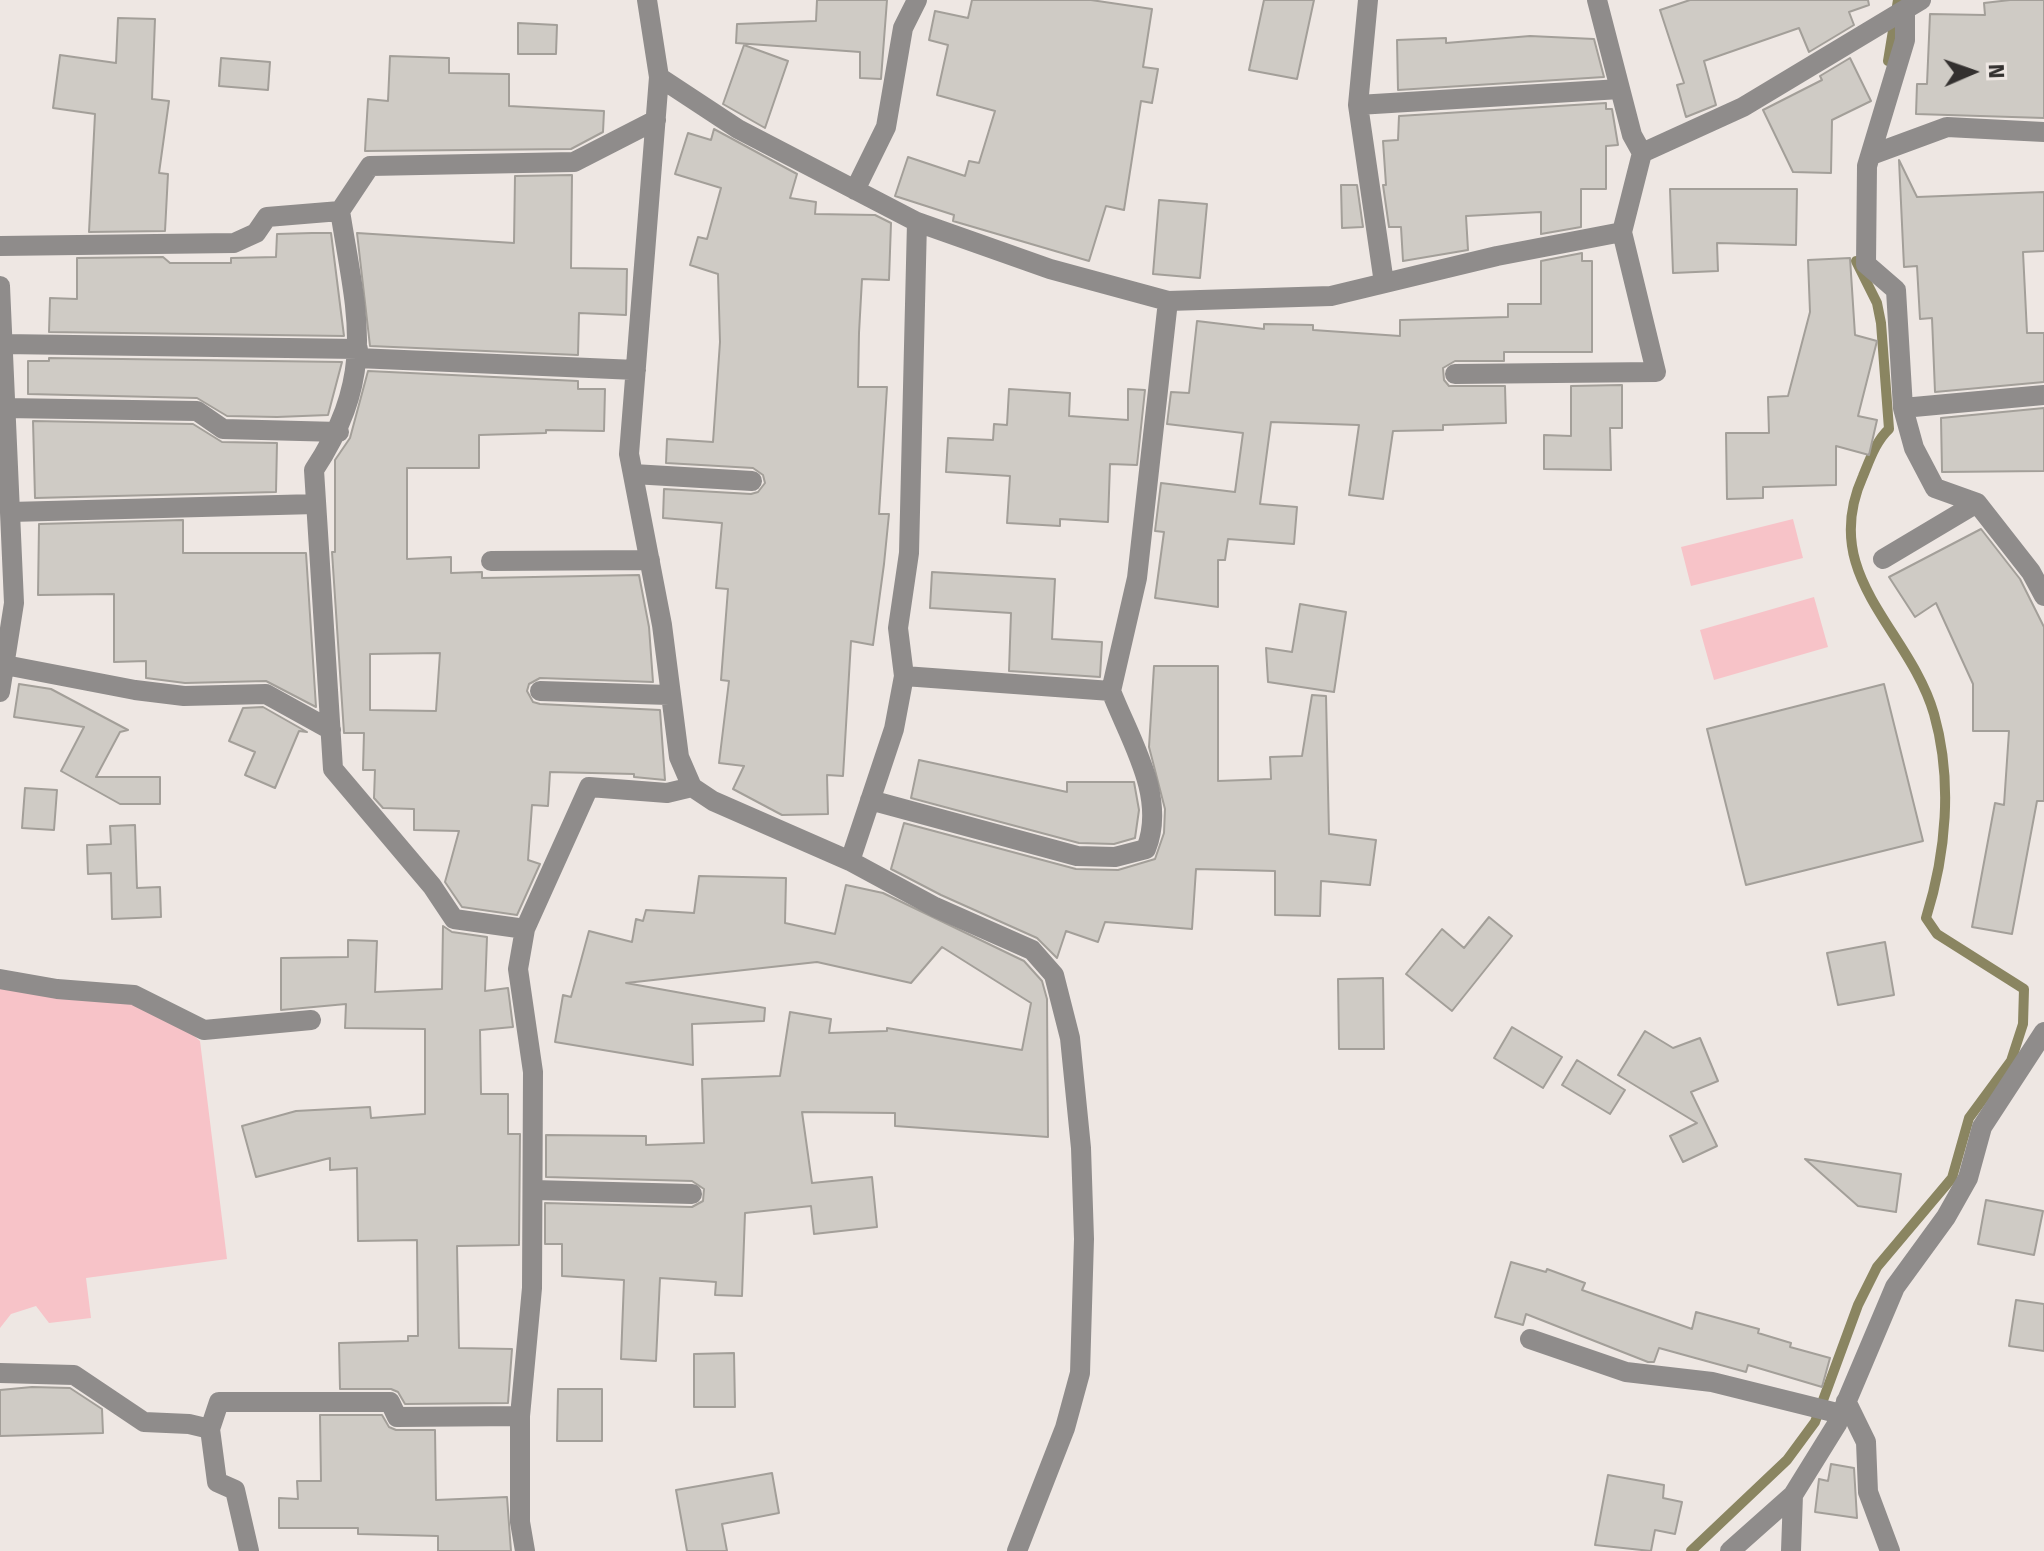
<!DOCTYPE html>
<style>
body{margin:0}
#map{position:relative;width:2044px;height:1551px;overflow:hidden;background:#eee7e3;font-family:"Fira Sans",sans-serif}
canvas{display:block}
.north{position:absolute;left:1932px;top:32px;width:80px;height:80px;-webkit-text-stroke:6px #eee7e3;paint-order:stroke;rotate:88deg;font-size:22px;font-weight:700;line-height:32px;text-align:center;color:#33302f}
.north::after{content:'';display:block;margin:auto;width:28px;height:36px;background:#33302f;clip-path:polygon(50% 0,100% 100%,50% 72%,0 100%)}
</style>
<div id="map">
<canvas width="2044" height="1551"></canvas>
<div class="north">N</div>
</div>
<script>
const c = document.querySelector('canvas').getContext('2d');
c.lineJoin = 'round';
function fillPath(path, color) {
  c.fillStyle = color;
  c.fill(path, 'evenodd');
}
function strokePath(path, color, width, dash) {
  c.strokeStyle = color;
  c.lineWidth = width;
  c.lineCap = dash ? 'butt' : 'round';
  c.setLineDash(dash || []);
  c.stroke(path);
}
const green = new Path2D(`
 M1793 519 1803 558 1691 586 1681 547Z
 M1814 597 1828 647 1714 680 1700 630Z
 M0 986C69 994 147 990 200 1041L227 1259 86 1278 91 1318 49 1323 36 1306 11 1314 0 1328Z`);
const stream = new Path2D(`
 M1888 61 1898 0
 M1691 1551 1787 1460 1815 1422 1858 1305 1877 1267 1952 1178 1969 1118 2011 1061 2023 1024 2024 989 1937 934 1926 918C1946 854 1953 781 1934 714 1909 628 1818 576 1863 476 1870 459 1876 441 1889 429L1881 323 1877 303 1856 261`);
const building = new Path2D(`
 M817 0H887L881 79 860 78V52L736 43 737 24 816 21Z
 M972 0H1091L1152 9 1143 67 1158 69 1152 103 1141 101 1124 210 1106 206 1089 261 953 221 954 215 895 196 908 157 965 176 969 161 979 163 995 111 937 95 948 45 929 40 935 11 968 18Z
 M1264 0H1314L1297 79 1249 70Z
 M1690 0H1868L1869 5 1849 12 1854 25 1809 52 1799 28 1704 61 1716 105 1686 117 1677 85 1684 83 1660 10Z
 M2010 0H2044V118L1916 114 1917 84H1927L1930 14 1985 15 1984 3Z
 M118 18 155 19 152 99 169 101 159 173 168 174 165 231 89 232 95 114 53 108 60 55 116 63Z
 M518 23 557 25 556 54H518Z
 M1530 36 1594 39 1604 77 1398 90 1397 40 1446 38V43Z
 M744 45 788 61 765 128 723 104Z
 M390 56 449 58V73L509 74V106L604 111 603 132 571 149 365 151 368 99 388 101Z
 M221 58 270 62 268 90 219 86Z
 M1850 58 1871 101 1832 120 1831 173 1793 172 1763 110 1822 80 1820 76Z
 M1606 103V109H1612L1618 145 1606 146V189H1581V227L1541 234V212L1466 216 1468 250 1403 261 1401 227H1389L1383 185H1386L1383 141 1398 140 1399 116Z
 M714 129 797 174 790 198 816 202 815 214 875 215 891 223 889 280 862 279 859 333 858 387H887L879 514H889L884 564 873 645 851 641 843 776 827 775 828 814 782 815 733 789 744 766 719 763 729 681 721 680 728 589 716 588 722 523 663 518 664 489 751 494 758 492 765 483 763 475 753 468 666 463 667 439 713 442 720 342 718 274 690 265 698 237 707 239 721 188 675 174 688 133 711 140Z
 M1899 160 1917 197 2044 192V251L2023 252 2027 333H2044V382L1935 392 1932 318 1920 319 1917 266 1904 267Z
 M572 175 571 268 627 269 626 315 579 313 578 355 370 346 357 233 514 243 515 176Z
 M1341 185H1357L1363 227 1342 228Z
 M1670 189H1797L1796 245 1717 243 1718 271 1673 273Z
 M1159 200 1207 204 1200 278 1153 274Z
 M312 233H331L344 336 49 332 50 298 77 299V258L163 257 170 263H231V258L276 257 277 234Z
 M1582 253V261H1592V352H1504V361H1455L1443 368 1444 380 1449 386H1505L1506 423 1443 425V430L1393 431 1383 499 1349 495 1359 425 1271 422 1260 504 1297 507 1294 544 1228 539 1225 560H1218V607L1155 598 1164 532 1155 531 1161 483 1235 492 1243 433 1167 424 1171 392 1189 393 1197 321 1264 329V324L1313 325V330L1400 336V320L1508 317V304H1541V261Z
 M1850 258 1855 335 1877 341 1858 416 1877 420 1869 455 1836 446V485L1763 487V498L1727 499 1726 433H1769L1768 397 1788 396 1810 312 1808 260Z
 M49 358 342 362 328 415 277 417 227 416 197 398 28 394V361H49Z
 M368 371 578 381V389H605L604 431 546 430V433L479 435V468H407V559L451 557V573L482 572V578L639 575 649 627 653 682 540 678 529 684 527 691 533 702 540 704 660 710 665 780 634 777V774L550 772 548 806 532 805 528 860 540 864 517 915 462 907 445 882 459 831 414 830V809L383 808 374 798 375 770H363L364 733H344L332 552H335V460L350 438ZM440 653 436 711 370 710V654Z
 M1622 385V428H1610L1611 470 1544 469V435L1571 436V386Z
 M1009 389 1070 393 1069 416 1128 420V389L1145 390 1137 465 1110 464 1108 522 1060 519V526L1007 523 1010 476 946 472 948 438 993 440 994 424 1007 425Z
 M2044 408V471L1942 472 1941 418Z
 M33 421 193 424 222 442 277 443 276 492 35 498Z
 M183 520V553H306L316 707 266 681 185 683 146 678V661L114 662V594L38 595 39 524Z
 M1981 529 2020 579 2044 627V801H2037L2012 934 1972 927 1995 803 2004 805 2009 731H1973V684L1936 603 1915 617 1889 577Z
 M932 572 1055 579 1052 639 1102 642 1100 677 1009 671 1011 613 930 608Z
 M1300 604 1346 612 1334 692 1268 682 1266 648 1292 652Z
 M1154 666H1218V781L1271 779 1270 757 1302 756 1312 695 1326 696 1329 834 1376 840 1370 885 1321 881 1320 916 1275 915V871L1196 869 1192 929 1105 922 1098 942 1066 931 1057 958 1037 938 941 895 891 869 904 823 1076 869 1118 870 1155 859 1164 833 1165 809 1149 747Z
 M19 684 51 689 128 730 120 732 96 777H160V804H120L61 771 84 727 14 717Z
 M1884 684 1923 841 1746 885 1707 729Z
 M263 707 307 732 299 731 275 788 245 775 255 752 229 741 243 708Z
 M919 760 1067 792V782H1134L1139 810 1135 838 1114 844 1079 843 911 798Z
 M25 788 57 790 54 830 22 828Z
 M135 825 137 888 160 887 161 917 112 919 111 873 88 874 87 845 111 844 110 826Z
 M699 876 786 878 785 923 835 934 846 885 883 893 1024 961 1042 981 1047 999 1048 1137 895 1126V1113L802 1112 812 1183 872 1177 877 1227 814 1234 811 1206 745 1213 742 1296 715 1295 716 1282 660 1278 656 1361 621 1359 624 1280 562 1276V1244H545V1203L692 1207 703 1201 704 1189 692 1181 546 1177V1135L646 1136V1145L704 1143 702 1079 780 1076 790 1012 831 1019 829 1033 887 1031V1028L1022 1050 1031 1003 942 947 911 983 817 962 626 983 765 1008 764 1021 692 1024 693 1065 555 1042 563 995 571 997 589 931 632 942 636 919 643 921 646 910 694 913Z
 M1489 917 1512 936 1452 1011 1406 974 1442 929 1464 948Z
 M443 926 452 932 487 937 485 991 508 988 513 1027 480 1030 481 1094H508V1134H520L519 1245 457 1246 459 1348 512 1349 508 1403 405 1404 398 1392 391 1389H340L339 1343 408 1341V1336H418L417 1240 358 1241 357 1168 330 1170V1158L256 1177 242 1126 296 1111 370 1107 371 1118 425 1114V1029L345 1028 346 1004 281 1010V958L348 957V940L377 941 375 992 442 989Z
 M1885 942 1894 995 1838 1005 1827 953Z
 M1383 978 1384 1049H1339L1338 979Z
 M1512 1027 1562 1057 1543 1088 1494 1058Z
 M1645 1031 1673 1048 1700 1038 1718 1081 1691 1092 1717 1146 1683 1162 1670 1136 1697 1123 1618 1075Z
 M1577 1060 1625 1090 1610 1114 1562 1085Z
 M1805 1159 1901 1174 1896 1212 1858 1206Z
 M1986 1200 2043 1211 2034 1255 1978 1244Z
 M1511 1262 1546 1272 1547 1269 1585 1283 1582 1290 1692 1329 1696 1312 1759 1329 1758 1333 1791 1343 1790 1347 1830 1358 1822 1387 1748 1365 1746 1372 1659 1348 1654 1362H1648L1526 1314 1523 1325 1495 1317Z
 M2016 1300 2044 1304V1351L2009 1346Z
 M734 1353 735 1407H694V1354Z
 M32 1387 70 1388 102 1409 103 1433 0 1436V1390Z
 M558 1389H602V1441H557Z
 M320 1415H382L389 1427 396 1430H435L436 1500 507 1497 511 1551H438V1536L358 1534V1528H279V1498L298 1499 297 1481H321Z
 M1831 1464 1854 1468 1857 1518 1815 1512 1819 1479 1828 1481Z
 M772 1473 779 1513 722 1524 727 1551H687L676 1490Z
 M1608 1475 1664 1485 1663 1498 1682 1502 1675 1534 1655 1530 1651 1551 1595 1545Z`);
const minor = new Path2D(`
 M647 0 659 77 629 454 662 625 679 757 692 787 713 801 850 861 935 907 1032 950 1054 975 1070 1038 1081 1148 1084 1239 1080 1373 1065 1428 1017 1551
 M1368 0 1358 105 1384 283
 M1905 12V40L1867 166 1866 264 1896 290 1903 408 1914 448 1935 488 1977 503 2031 572 2044 596
 M659 77 738 129 917 222 1050 269 1168 301 1331 296 1497 256 1622 232 1642 153 1632 135 1597 0
 M1358 105 1620 89
 M1642 153 1743 107 1921 0
 M1871 155 1947 127 2044 132
 M855 190 886 127 903 28 917 0
 M340 211 370 166 574 162 656 120
 M0 246 234 243 256 233 267 217 340 211C357 317 377 374 314 470L333 769 432 886 454 919 525 929
 M0 286 14 603 0 692
 M3 344 358 349
 M357 358 636 370
 M1455 374 1656 372 1622 232
 M5 408 197 411 223 429 339 432
 M1903 408 2044 395
 M633 474 752 481
 M10 512 316 504
 M1883 559 1977 503
 M491 561 650 560
 M5 665 135 690 184 696 266 694 331 730
 M540 691 669 695
 M1111 691 1137 578 1168 301
 M870 800 1077 856 1115 857 1146 849C1167 797 1130 740 1111 691L904 676
 M850 861 894 729 904 676 898 628 909 553 917 222
 M0 979 57 989 134 995 204 1030 311 1020
 M533 1190 692 1194
 M1530 1339 1626 1372 1712 1382 1841 1414
 M0 1373 74 1375 144 1422 189 1424 210 1429 217 1482 235 1490 249 1551
 M1846 1401 1866 1442 1868 1492 1890 1551
 M210 1429 219 1402H390L397 1417 520 1416
 M525 1551 520 1522V1416L532 1288 533 1072 518 969 525 929 589 787 667 793 692 787
 M1730 1551 1793 1495
 M1791 1551 1793 1495 1837 1424 1895 1287 1946 1217 1968 1178 1982 1127 2044 1032`);
fillPath(green, '#f7c3c8');
strokePath(stream, '#8a8561', 10);
fillPath(building, '#cfcbc5');
strokePath(building, '#a39f99', 2);
strokePath(minor, '#8f8c8b', 20);
</script>
